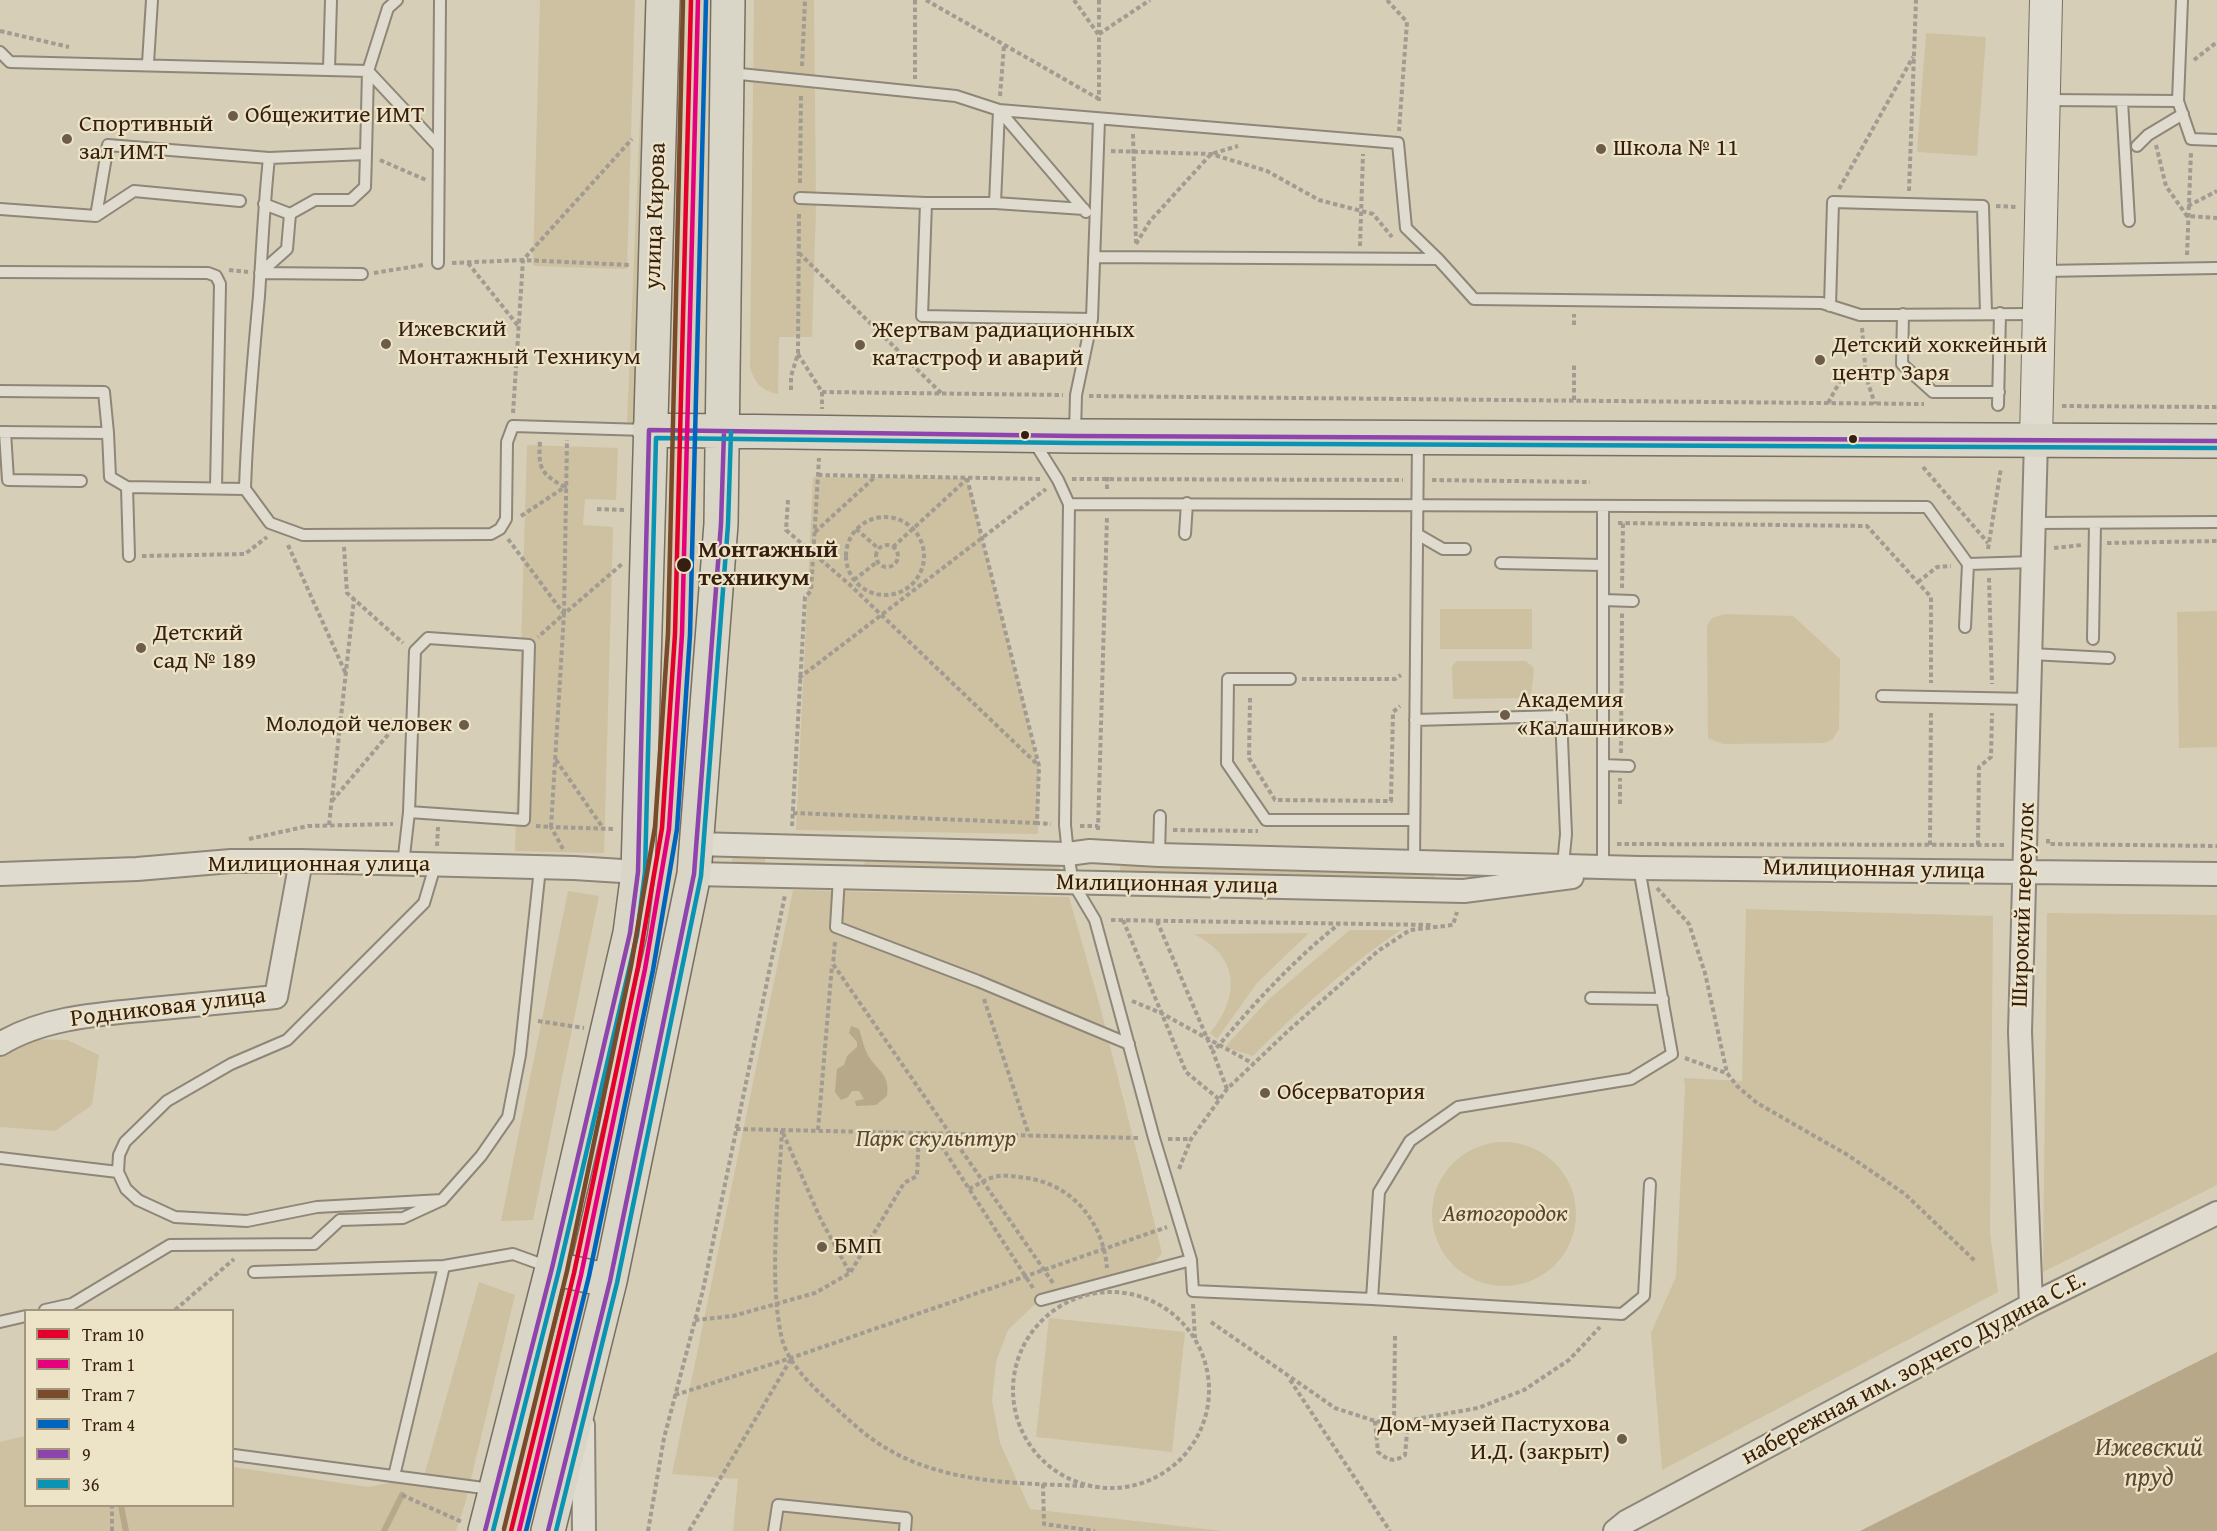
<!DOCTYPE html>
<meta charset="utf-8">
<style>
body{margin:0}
#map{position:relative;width:2217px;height:1531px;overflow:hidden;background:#d6ceb6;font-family:"Gentium Book Plus",serif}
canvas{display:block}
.legend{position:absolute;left:24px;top:1309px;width:210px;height:198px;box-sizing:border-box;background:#ede4c7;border:2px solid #a4957e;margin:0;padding:8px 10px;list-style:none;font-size:18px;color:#361f11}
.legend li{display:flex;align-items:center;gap:12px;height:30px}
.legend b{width:30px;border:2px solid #a4957e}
</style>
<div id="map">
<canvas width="2217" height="1531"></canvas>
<ul class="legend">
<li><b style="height:8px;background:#e4002b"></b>Tram 10</li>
<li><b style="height:8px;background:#e5007d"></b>Tram 1</li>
<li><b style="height:8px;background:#7a4b2a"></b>Tram 7</li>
<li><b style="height:8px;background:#0065bd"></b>Tram 4</li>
<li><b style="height:8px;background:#8e44ad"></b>9</li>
<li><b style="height:8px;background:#0894b2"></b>36</li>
</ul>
</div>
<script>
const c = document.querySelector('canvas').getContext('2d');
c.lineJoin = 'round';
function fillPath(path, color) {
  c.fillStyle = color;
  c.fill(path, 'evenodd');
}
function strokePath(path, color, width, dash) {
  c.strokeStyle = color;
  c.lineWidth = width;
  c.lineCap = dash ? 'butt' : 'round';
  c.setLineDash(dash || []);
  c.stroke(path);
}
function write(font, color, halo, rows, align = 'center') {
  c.font = font + ' "Gentium Book Plus",serif';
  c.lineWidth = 4.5;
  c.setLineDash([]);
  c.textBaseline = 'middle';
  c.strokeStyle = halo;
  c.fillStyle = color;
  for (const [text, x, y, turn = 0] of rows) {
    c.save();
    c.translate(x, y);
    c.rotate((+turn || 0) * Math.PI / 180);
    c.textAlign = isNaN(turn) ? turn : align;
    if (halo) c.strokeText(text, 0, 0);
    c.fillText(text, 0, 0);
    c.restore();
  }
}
const green = new Path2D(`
 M540 0H635L627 269 533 266Z
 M645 0H658L636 423H627Z
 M754 0H814L816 206 812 337H779L778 394C761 390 755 384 750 367Z
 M1926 33 1986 37 1977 156 1917 152Z
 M527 445 618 448 616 500 585 499 583 525 613 527 604 853 515 851Z
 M813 477 967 478 1039 766 1038 834 796 830Z
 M1440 609H1532V649H1440Z
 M2217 611V747L2179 748 2177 612Z
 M1725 614 1793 616 1840 659 1839 729 1833 739 1824 743 1723 744 1708 738 1707 626 1712 618Z
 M1457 661H1526L1534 668 1531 698 1453 699 1452 666Z
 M732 853H765V868L732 867Z
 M865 854 1060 858V876L864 872Z
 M1120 861 1435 868V885L1120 878Z
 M793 890 1069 897 1100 1006 1162 1253 1149 1270 1034 1305 1008 1330 996 1362 992 1400 1000 1443 1030 1509 1223 1531H733L738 1479 672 1474Z
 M568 891 599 896 533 1220 501 1221Z
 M1746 909 1993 916 1990 1233 1998 1292 1662 1470 1651 1333 1676 1277 1685 1087 1684 1078 1742 1081Z
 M2047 913 2217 915V1185L2043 1272Z
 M1350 930H1401C1348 965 1298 1011 1253 1056L1225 1047 1268 1000Z
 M1309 933 1257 983 1217 1039 1210 1033C1240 997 1240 957 1194 934Z
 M27 1039 67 1040 99 1055 92 1105 55 1131 0 1127V1058Z
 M1432 1214a72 72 0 1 1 144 0a72 72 0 1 1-144 0Z
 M479 1282 515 1295 465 1504 456 1531H0V1442L25 1436 26 1506H232L233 1467 368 1487 424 1476Z
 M1049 1318 1185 1332 1172 1452 1036 1437Z`);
const water = new Path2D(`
 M851 1026 859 1029C862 1038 864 1049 869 1057 880 1073 890 1075 887 1096L876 1105 856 1106 855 1101 864 1099 859 1091H852L848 1097 841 1100 835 1092 837 1069 844 1065 847 1056 857 1047V1042L849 1033Z
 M2217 1352V1531H1860Z`);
const stream = new Path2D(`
 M121 1506 126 1531
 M384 1531 402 1495`);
const path = new Path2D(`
 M915 0V79
 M926 0 1099 99
 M1074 0 1098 34
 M1099 0V101
 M1387 0 1407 22 1399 131
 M0 31 69 47
 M1099 34 1150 0
 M2194 60 2217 42
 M802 66 805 0
 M1000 96 1004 46
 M1133 134 1136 243
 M2156 145 2166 186 2187 216 2217 218
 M1111 151 1211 154 1267 171 1319 200 1373 214 1392 237
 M380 160 426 180
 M800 183 801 95
 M1839 189 1913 57
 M1909 191 1916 0
 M1996 206 2018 207
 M2188 206 2217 191
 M1136 244 1150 221 1211 154 1238 146
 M1360 246 1363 154
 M799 253 941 393
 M2187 255 2191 152
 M452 263 523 260 630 265
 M468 263 519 327
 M229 270 248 272
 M374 273 423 265
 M1574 325V314
 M1862 328 1866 377 1875 404
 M798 354 822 392V409
 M791 390V376L798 354 799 212
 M822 392 1063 395
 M1089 396 1924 404
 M1574 400V364
 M1828 403 1844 374 1865 371
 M2062 406 2217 407
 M513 413 523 260 632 139
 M1923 467 1988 543
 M818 475 1040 479
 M1107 477V492
 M967 478 1039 766 1037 823 1051 824
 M1072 479 1403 480
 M1432 480 1590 482
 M788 500 786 530 849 584 1038 765
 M597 509 624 510
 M521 516 565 487C541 474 538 469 540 441
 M846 556a39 39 0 1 1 78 0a39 39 0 1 1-78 0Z
 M1618 523 1867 526 1931 597V683
 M856 529 878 548
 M815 532 874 478
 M508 539 564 614 538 637
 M2107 543 2217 541
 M876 556a11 11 0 1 1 22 0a11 11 0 1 1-22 0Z
 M288 545 346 674
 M344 547 347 593 403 643
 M893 547 967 479
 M2054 548 2082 545
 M1988 549 2001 468
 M142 556 245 554 267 537
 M1989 578 1992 684
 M854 580 877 562
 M1918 582 1937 567 1951 566
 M1622 588 1623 523
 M564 613 567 440
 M799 678 1046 489
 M1302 679H1395L1401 675
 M1250 698 1249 758 1275 800 1391 801 1393 712 1400 706
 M1621 753 1622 613
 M556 760 603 828
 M332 801 397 724
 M1620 804V778
 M793 813 1037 823
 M329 825 354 599
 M536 826 551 827 564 614 622 564
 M792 826 805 597 811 591 819 458
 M1080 826H1098
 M1098 830 1107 517
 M1173 830 1258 831
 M249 839 308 826 393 824
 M2048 839V844L2217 846
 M1617 844 2005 845
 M1930 845 1931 711
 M1978 845 1979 767 1991 757 1992 713
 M437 846 438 827
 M563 849 551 827 614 829
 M1657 888 1689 924 1705 973 1727 1073 1737 1086 1757 1103 1846 1154 1905 1194 1975 1261
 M1111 920 1433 925
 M1123 920 1186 1072 1220 1100
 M1157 921 1213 1052
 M835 942 833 964 1053 1283
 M984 999 1029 1135
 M1132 1001 1161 1013 1254 1064
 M538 1021 584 1028
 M1685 1058 1726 1073
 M1227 1089 1213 1052C1252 1006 1291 962 1339 924
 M736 1129 1139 1138
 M782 1130C779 1192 768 1280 782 1339 788 1363 811 1385 828 1401 846 1417 864 1435 884 1447 945 1484 1016 1483 1084 1486
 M818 1130 832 965
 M783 1133 821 1220 850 1273
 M933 1133 1033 1288
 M1168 1139H1191
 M1179 1169 1191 1139 1227 1089 1288 1031 1378 951 1410 930 1453 925 1457 912
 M969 1189C977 1185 985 1179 994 1177 1005 1174 1016 1177 1027 1178 1073 1185 1103 1222 1107 1268
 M1013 1390a98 98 0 1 1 196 0a98 98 0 1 1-196 0Z
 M1193 1304 1195 1338
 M175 1310 234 1259
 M695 1320 733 1316 815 1293 850 1273 904 1183 917 1176 919 1132
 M1211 1322 1335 1408 1375 1421 1394 1423 1478 1408 1524 1390 1569 1360 1600 1327
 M1290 1380 1390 1531
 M675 1395 791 1358 1167 1227
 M1375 1421 1378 1452C1388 1460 1393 1463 1405 1455L1408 1422
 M1394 1423 1395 1336
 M1043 1484 1044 1524 1095 1531
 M402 1495 462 1522
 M112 1531V1506
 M648 1531 664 1438 703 1290 785 895
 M689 1531 791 1359`);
const lane = new Path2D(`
 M0 52 10 62 368 71 388 8 397 0
 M148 63 152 0
 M329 69 331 0
 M368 71 439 147
 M730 73 956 96 999 110 1398 143 1406 228 1438 259
 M2046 100 2178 101 2191 139 2217 140
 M2122 101 2129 221
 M2178 101 2182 0
 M999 110 1086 212
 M2137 146 2148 135 2183 114
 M800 198 926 203
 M995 203 999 110
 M264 204 290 214
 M0 209 96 216 108 145 269 158
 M1084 209 995 203H926L922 316 1092 319
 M96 216 134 191 240 201
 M1094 257 1438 259 1474 299 1822 303 1860 315 2037 314
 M438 263 440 0
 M2043 271 2217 268
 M0 272 208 273 216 276 220 284 216 488
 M260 273 287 249 290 214 315 200H351L365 187 366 154
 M260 273 362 274
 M1830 306 1833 202 1983 206 1986 313
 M1903 314 1902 364 1933 392H1999
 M0 391 104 392 108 433
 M1998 405 2000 313
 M0 432 108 433 110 477 127 487 245 489 270 523 303 535 491 534 500 529 506 519 507 442 513 426 645 430
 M5 432 8 480 81 481
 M1075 432 1076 395 1092 319 1099 119
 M1033 440 1058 480 1069 504 1065 825 1068 854 1073 883 1095 920 1154 1138 1191 1260 1193 1291 1372 1299 1379 1192 1410 1141 1458 1107 1631 1079 1672 1054 1639 868
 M127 487 129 556
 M245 489C247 424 253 360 259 296 262 250 264 204 269 158L366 154 368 71
 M1069 504 1927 507 1968 564 2033 562
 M2034 523 2217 522
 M1185 534 1187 503
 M1417 534 1443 549H1465
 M1501 563 1603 565
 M1603 600 1633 601
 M1965 627 1968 564
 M2093 639 2095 523
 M2031 654 2109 658
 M1290 679H1228L1227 763 1266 820H1413
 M1882 696 2030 699
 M1415 720 1561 716 1566 834 1563 865
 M1603 765 1629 766
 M1159 855 1160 816
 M1414 861 1418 440
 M403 865 409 812 524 820 529 645 428 638 415 651 409 812
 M435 866 424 903 287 1040 231 1064 167 1101 125 1142 119 1155 118 1172 126 1189 138 1200 175 1217 247 1221 317 1207 442 1200
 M1603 867V506
 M839 877 836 927 978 981 1129 1044
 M1591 998 1663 999
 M0 1158 118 1172
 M254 1272 444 1266 513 1254 549 1267
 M1372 1299 1622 1314 1644 1296 1650 1184
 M1041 1300 1191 1260
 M45 1310 72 1304 170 1245 314 1244 340 1220 403 1218 442 1200 481 1156 508 1117 520 1055 540 868
 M0 1322 26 1316
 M234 1455 491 1489
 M394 1476 444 1266
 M774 1531 778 1505 906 1518 905 1531`);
const street = new Path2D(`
 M696 844 1068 854 1090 851 1159 855 1639 868 2217 874
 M0 874 137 869 231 861H301L574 868 638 872
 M694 874 1464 891 1572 877
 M0 1044C44 1017 101 1014 152 1009 193 1005 235 1001 276 997L301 861
 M2031 1305 2020 1032 2036 440
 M583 1425 584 1531
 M1615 1531 1626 1522 2031 1305 2217 1213`);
const secondary = new Path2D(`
 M2036 440 2046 0`);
const primary = new Path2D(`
 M649 430 1075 436 2217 441
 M552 1268 610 1281
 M485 1531 552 1268 630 933 638 872 663 0
 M548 1531 610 1281 694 874 721 524 728 0`);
const bus1 = new Path2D(`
 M485 1531 552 1268 630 933 638 872 649 430 1075 436 2217 441
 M548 1531 610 1281 694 874 721 524 724 432`);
const bus2 = new Path2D(`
 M493 1531 559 1270 637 935 645 872 656 438 1075 443 2217 448
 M556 1531 617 1283 701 876 728 525 731 432`);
const tram1 = new Path2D(`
 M511 1531 574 1273 638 967 662 828 675 634 691 0`);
const tram2 = new Path2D(`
 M519 1531 581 1275 645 969 669 829 682 634 698 0`);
const tram3 = new Path2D(`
 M504 1529 567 1271 631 966 655 827 668 634 683 0`);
const tram4 = new Path2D(`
 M526 1531 589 1276 653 970 677 829 690 635 706 0`);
const markers = [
 [233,116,6,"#6e5c4b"],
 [67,139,6,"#6e5c4b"],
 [1601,149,6,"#6e5c4b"],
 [386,344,6,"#6e5c4b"],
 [860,345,6,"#6e5c4b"],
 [1820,360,6,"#6e5c4b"],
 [1025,435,5,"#361f11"],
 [1853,439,5,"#361f11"],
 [684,565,8,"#361f11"],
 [141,648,6,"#6e5c4b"],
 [1505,715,6,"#6e5c4b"],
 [464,725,6,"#6e5c4b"],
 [1265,1093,6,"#6e5c4b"],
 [822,1247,6,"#6e5c4b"],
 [1622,1439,6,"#6e5c4b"]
];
const poiNames = [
 ["Общежитие ИМТ",245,116],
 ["Спортивный",79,125],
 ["зал ИМТ",79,153],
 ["Школа № 11",1613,149],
 ["Ижевский",398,330],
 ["Монтажный Техникум",398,358],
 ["Жертвам радиационных",872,331],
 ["катастроф и аварий",872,359],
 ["Детский хоккейный",1832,346],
 ["центр Заря",1832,374],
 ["Детский",153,634],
 ["сад № 189",153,662],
 ["Академия",1517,701],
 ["«Калашников»",1517,729],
 ["Молодой человек",452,725,"right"],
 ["Обсерватория",1277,1093],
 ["БМП",834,1247],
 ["Дом-музей Пастухова",1610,1425,"right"],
 ["И.Д. (закрыт)",1610,1453,"right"]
];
const streetNames = [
 ["улица Кирова",656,216,-88],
 ["Милиционная улица",319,865],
 ["Милиционная улица",1874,870,1],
 ["Милиционная улица",1167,885,1],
 ["Широкий переулок",2024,905,-88],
 ["Родниковая улица",168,1008,-7],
 ["набережная им. зодчего Дудина С.Е.",1914,1369,-28]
];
const stopNames = [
 ["Монтажный",698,551],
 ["техникум",698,579]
];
const parkNames = [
 ["Парк скульптур",936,1140],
 ["Автогородок",1505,1215]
];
const waterNames = [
 ["Ижевский",2149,1448],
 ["пруд",2149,1478]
];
fillPath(green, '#cdc1a1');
fillPath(water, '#b6a888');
strokePath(stream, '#b6a888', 6);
strokePath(lane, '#8e8678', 14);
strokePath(street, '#8e8678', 26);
strokePath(secondary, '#776f62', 34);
strokePath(primary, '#776f62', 36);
strokePath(path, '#a19b91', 4, [4.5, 3]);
strokePath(lane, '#dfdccf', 10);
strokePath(street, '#dfdccf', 22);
strokePath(secondary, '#dfdccf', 32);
strokePath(primary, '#d9d5c7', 33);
strokePath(bus1, '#8e44ad', 4.5);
strokePath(bus2, '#0894b2', 4.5);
strokePath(tram1, '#e4002b', 4.5);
strokePath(tram2, '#e5007d', 4.5);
strokePath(tram3, '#7a4b2a', 4.5);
strokePath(tram4, '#0065bd', 4.5);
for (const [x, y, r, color] of markers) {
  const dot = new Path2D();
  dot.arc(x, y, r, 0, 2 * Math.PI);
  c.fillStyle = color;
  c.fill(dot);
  strokePath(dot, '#ede4c7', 2);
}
write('24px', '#361f11', '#ede4c7', poiNames, 'left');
write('24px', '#361f11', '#ede4c7', streetNames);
write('bold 24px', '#361f11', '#ede4c7', stopNames, 'left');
write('italic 24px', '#5a4530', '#ede4c7', parkNames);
write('italic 26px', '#5e4934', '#ede4c7', waterNames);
</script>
